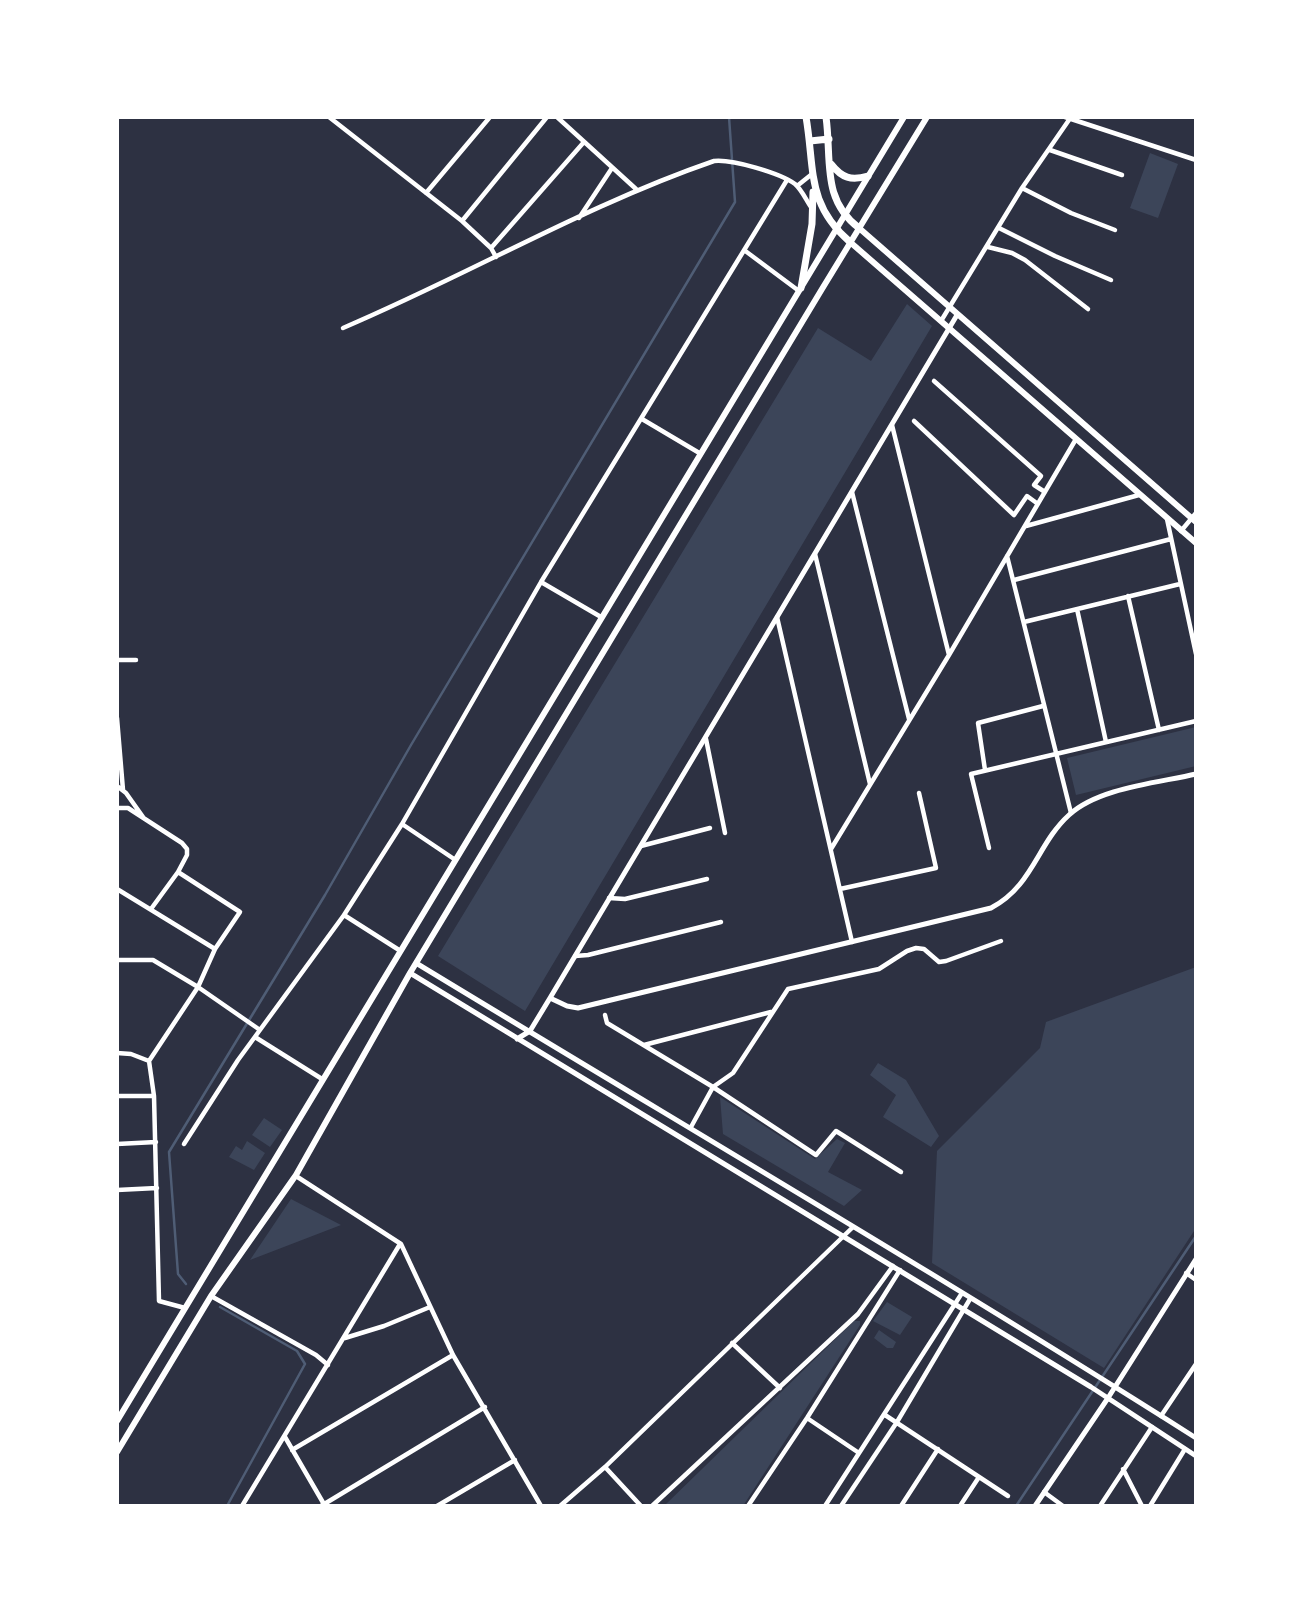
<!DOCTYPE html>
<style>
body{margin:0}
#map{position:relative;width:1313px;height:1623px;overflow:hidden;background:#2d3142;font-family:Poppins,sans-serif}
canvas{display:block}
.frame{position:absolute;inset:0;border:119px solid #fff;pointer-events:none}
</style>
<div id="map">
<canvas width="1313" height="1623"></canvas>
<div class="frame"></div>
</div>
<script>
const c = document.querySelector('canvas').getContext('2d');
c.lineJoin = 'round';
function fillPath(path, color) {
  c.fillStyle = color;
  c.fill(path, 'evenodd');
}
function strokePath(path, color, width, dash) {
  c.strokeStyle = color;
  c.lineWidth = width;
  c.lineCap = dash ? 'butt' : 'round';
  c.setLineDash(dash || []);
  c.stroke(path);
}
const green = new Path2D(`
 M1150 153 1178 164 1158 218 1130 208Z
 M907 304 932 326 525 1011 438 956 818 328 871 361Z
 M1196 727V766L1076 795 1067 758Z
 M1196 967V1228L1104 1368 932 1263 937 1151 1040 1048 1046 1022Z
 M878 1063 906 1080 939 1136 931 1147 883 1117 896 1095 870 1075Z
 M720 1097 815 1159 837 1139 845 1143 828 1172 862 1190 844 1206 723 1134Z
 M264 1118 282 1130 270 1147 252 1135Z
 M247 1141 265 1153 254 1170 229 1157 236 1146 242 1150Z
 M291 1199 341 1225 250 1260Z
 M887 1302 912 1317 900 1335 873 1321Z
 M854 1321H860V1325L743 1506H664Z
 M879 1330 896 1342 893 1348H887L874 1338Z`);
const stream = new Path2D(`
 M186 1284 178 1274 169 1152 325 895 411 745 735 202 729 117
 M220 1307 297 1351 305 1364 227 1506
 M1016 1506 1196 1236`);
const minor = new Path2D(`
 M329 117 462 221 491 248 496 257
 M557 117 636 189
 M1065 117 1196 160
 M1050 150 1122 175
 M797 186 812 174
 M1022 188 1071 213 1115 230
 M426 193 490 117
 M579 218 612 168
 M462 221 547 117
 M999 228 1055 256 1111 280
 M988 247 1012 253 1025 260 1088 309
 M491 248 584 142
 M744 250 799 291
 M941 321 1022 188 1071 117
 M343 328C468 275 586 205 714 161 732 159 780 173 795 184 802 190 806 200 811 207
 M934 381 1041 476 1034 485 1045 492
 M642 419 701 454
 M914 421 1014 515 1027 496 1038 504
 M892 425 949 655
 M852 492 909 719
 M1167 519 1196 654
 M1026 526 1139 495
 M1181 531 1196 513
 M815 554 870 784
 M1007 556 1071 813
 M1014 580 1171 539
 M541 582 601 617
 M1128 596 1159 730
 M1077 609 1106 742
 M777 617 852 942
 M1024 622 1180 584
 M117 660H136
 M117 718 123 790
 M706 739 725 833
 M985 770 978 723 1043 706
 M117 786 126 793 143 817
 M117 808H128L182 843 187 849V855L178 872 240 912 215 949 198 987 149 1061 154 1096 159 1301 185 1308
 M641 846 710 828
 M989 848 971 774 1196 721
 M831 849 949 655 1076 439
 M454 859 402 824 541 582 787 180
 M117 889 215 949
 M840 889 936 868 919 793
 M609 898 625 899 707 879
 M151 909 178 872
 M344 915 399 950
 M575 956 588 955 721 922
 M117 960H153L198 987 260 1030
 M605 1015 607 1023 713 1087 816 1155 836 1131 901 1172
 M255 1037 322 1079
 M644 1045 771 1012
 M117 1053 131 1054 149 1061
 M117 1096H154
 M691 1127 713 1087 733 1073 788 989 879 969 907 951 916 948 924 949 939 962 946 961 1001 941
 M117 1144 156 1142
 M184 1144 238 1060 344 915 402 824
 M296 1176 401 1244 453 1355 541 1506
 M117 1190 157 1188
 M1186 1273 1196 1280
 M211 1296 316 1355 328 1365
 M345 1338 384 1326 430 1307
 M732 1343 780 1388
 M885 1415 1008 1496
 M1161 1416 1196 1364
 M807 1418 859 1453
 M285 1437 325 1506
 M292 1450 453 1355
 M605 1467 641 1506
 M1123 1469 1142 1506
 M1044 1492 1063 1506
 M242 1506 400 1244
 M321 1506 485 1407
 M437 1506 515 1460
 M560 1506 605 1467 853 1227
 M652 1506 858 1314 893 1266
 M748 1506 807 1418 900 1270
 M825 1506 962 1293
 M841 1506 897 1422 970 1299
 M901 1506 938 1449
 M960 1506 979 1477
 M1100 1506 1152 1427
 M1150 1506 1185 1449`);
const tertiary = new Path2D(`
 M416 963C676 1121 939 1275 1196 1438
 M410 973 1091 1387 1196 1456
 M550 998 567 1006 578 1008 991 908C1033 886 1037 844 1069 815 1098 788 1157 783 1196 774
 M517 1039 530 1031 550 998 957 315
 M1035 1506 1108 1398 1196 1259`);
const primary = new Path2D(`
 M859 228 1196 522
 M850 242 1196 543
 M117 1421 904 117
 M117 1452 211 1296 296 1175 410 973 822 289 927 117`);
const trunk = new Path2D(`
 M806 117C815 169 806 204 850 242
 M826 117C832 160 821 199 859 228
 M810 141 829 139
 M831 164C842 178 851 181 868 176
 M801 288 812 224 813 192`);
fillPath(green, '#3c4559');
strokePath(stream, '#4f5d75', 2.5);
strokePath(minor, '#fff', 4.5);
strokePath(tertiary, '#fff', 5);
strokePath(primary, '#fff', 6);
strokePath(trunk, '#fff', 7);
</script>
